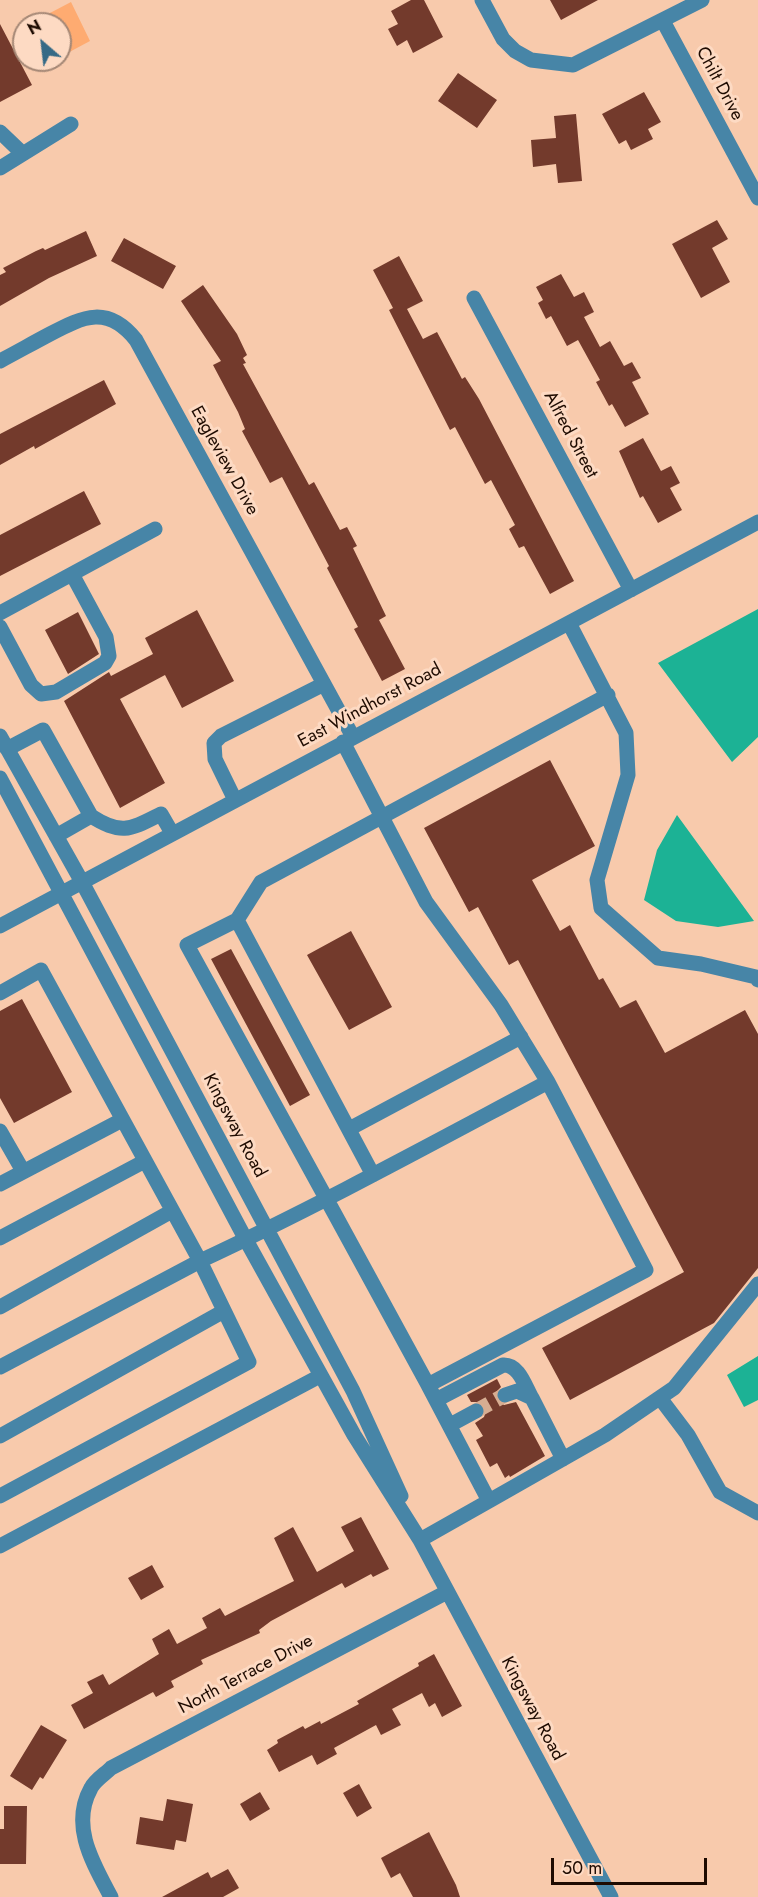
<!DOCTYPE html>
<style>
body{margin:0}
#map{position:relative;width:758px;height:1897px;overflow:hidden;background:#f8caac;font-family:Jost,sans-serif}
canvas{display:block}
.north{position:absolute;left:12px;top:12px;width:60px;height:60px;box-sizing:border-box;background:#fddac3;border:2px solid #a48775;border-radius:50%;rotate:332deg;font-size:16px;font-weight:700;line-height:24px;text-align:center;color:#1e0b01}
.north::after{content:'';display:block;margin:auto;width:21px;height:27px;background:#366a86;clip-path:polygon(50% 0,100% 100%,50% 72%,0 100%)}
.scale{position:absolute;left:551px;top:1858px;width:156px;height:27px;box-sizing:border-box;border:3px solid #1e0b01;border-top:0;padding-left:8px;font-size:18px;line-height:21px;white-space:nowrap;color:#1e0b01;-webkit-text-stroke:4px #fddac3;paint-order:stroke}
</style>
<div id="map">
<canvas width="758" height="1897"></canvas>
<div class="north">N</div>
<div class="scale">50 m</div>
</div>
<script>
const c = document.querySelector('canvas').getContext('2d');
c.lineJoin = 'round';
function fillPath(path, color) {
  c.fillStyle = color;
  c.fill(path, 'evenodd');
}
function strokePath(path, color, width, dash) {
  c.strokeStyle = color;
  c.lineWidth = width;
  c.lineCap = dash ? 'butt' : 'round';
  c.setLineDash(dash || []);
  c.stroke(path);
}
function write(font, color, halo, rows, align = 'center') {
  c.font = font + ' Jost,sans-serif';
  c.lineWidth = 6;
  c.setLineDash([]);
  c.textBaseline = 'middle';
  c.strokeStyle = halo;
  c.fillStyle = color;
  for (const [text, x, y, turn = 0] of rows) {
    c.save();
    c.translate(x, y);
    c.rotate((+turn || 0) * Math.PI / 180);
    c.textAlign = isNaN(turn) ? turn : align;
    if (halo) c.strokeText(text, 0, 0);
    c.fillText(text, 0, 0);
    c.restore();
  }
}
const green = new Path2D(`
 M71 2 90 41 60 57V24H29Z`);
const water = new Path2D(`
 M758 609V737L732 762 658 663Z
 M677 815 754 921 718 927 676 921 644 900 657 850Z
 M758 1356V1400L744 1407 727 1375Z`);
const building = new Path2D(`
 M411 0H424L443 37 413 53 407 40 397 46 388 29 398 24 391 11Z
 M550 0H598L561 20Z
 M0 24 32 85 0 102Z
 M458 73 497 100 477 128 438 101Z
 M644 92 661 122 648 129 653 139 631 150 626 140 619 144 602 114Z
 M576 114 582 181 558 183 556 164 533 167 531 140 556 138 554 116Z
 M717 220 728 239 712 248 730 282 701 298 672 244Z
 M86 231 97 256 49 278 0 306V275L6 272 3 268 36 251 43 248 45 250Z
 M124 238 176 266 163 289 111 261Z
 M399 256 423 301 407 309 423 339 437 332 462 379 465 377 479 399 574 581 550 594 524 546 519 548 509 529 515 525 491 480 485 484 455 427 450 430 389 310 393 308 373 270Z
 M561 274 574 297 584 292 594 312 584 317 600 347 610 341 624 366 632 362 641 378 632 382 649 414 625 427 612 404 609 406 596 382 600 380 578 340 567 346 551 316 546 319 538 303 543 300 536 287Z
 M203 285 237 334 247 355 243 358 246 363 243 364 309 485 314 482 340 530 347 527 357 546 353 548 386 616 379 620 405 669 382 681 354 629 358 627 327 568 329 566 282 477 270 483 242 431 245 429 238 412 213 365 221 361 181 301Z
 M104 380 116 404 35 449 34 446 0 465V434Z
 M643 438 661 471 671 466 680 483 670 488 682 510 658 523 643 496 640 498 619 451Z
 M84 491 101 524 0 576V535Z
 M197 610 234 681 182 708 165 675 120 699 165 783 120 808 64 701 109 672 111 676 153 654 145 638Z
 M78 612 99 654 68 674 45 630Z
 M550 760 595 846 532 880 560 931 570 925 599 980 603 978 620 1008 636 1000 665 1053 745 1010 758 1034V1268L714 1323 570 1400 542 1348 684 1272 518 960 509 965 478 907 469 912 424 828Z
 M351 931 392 1007 349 1030 307 955Z
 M231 949 310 1095 290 1106 211 959Z
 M22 999 72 1092 14 1123 0 1098V1011Z
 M497 1379 501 1387 496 1392V1399L504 1405 516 1402 545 1456 510 1477 509 1475 505 1478 497 1463 490 1467 476 1440 483 1436 475 1423 484 1417 486 1411 481 1402H471L467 1395Z
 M361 1517 389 1569 373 1577 371 1574 345 1588 342 1583 271 1621 259 1630 260 1633 201 1660 203 1664 171 1681 174 1687 156 1697 153 1692 84 1729 71 1705 93 1693 87 1682 103 1674 109 1685 159 1654 152 1639 169 1629 177 1644 207 1628 202 1618 220 1608 225 1616 294 1581 274 1538 293 1527 317 1572 354 1551 341 1527Z
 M152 1565 164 1587 141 1600 128 1578Z
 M434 1654 462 1706 442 1717 435 1703 429 1707 422 1693 392 1709 401 1725 381 1735 376 1725 334 1748 337 1754 317 1765 312 1755 279 1772 267 1750 278 1743 277 1740 303 1726 305 1729 320 1721 321 1724 359 1704 357 1701 419 1666 418 1663Z
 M41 1725 67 1740 43 1779 40 1777 32 1790 10 1776Z
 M359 1784 372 1808 357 1817 343 1793Z
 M260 1792 270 1809 250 1821 240 1804Z
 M167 1799 193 1804 186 1842 176 1840 174 1850 136 1844 140 1817 163 1821Z
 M4 1806H27L26 1864H0V1829H4Z
 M429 1832 456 1885 460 1897H413L400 1873 391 1878 381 1858Z
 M228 1869 239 1888 223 1897H162L208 1872 211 1878Z`);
const minorTunnel = new Path2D(`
 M476 1411 505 1395`);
const minor = new Path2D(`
 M482 0 503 39 515 51 531 60 573 65 702 0
 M663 21 758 198
 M0 132 22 153
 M0 168 71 124
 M474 298 631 590
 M0 361C17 352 33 343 50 334 84 316 108 305 136 340L353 737
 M0 613 155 529
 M569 623 626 733 628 775 597 880 601 908 658 958 701 964 756 977 758 980
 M0 627 31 685 41 694 56 692 105 663 109 656 106 637 72 574
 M0 736 82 882 353 1391 401 1496
 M343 742 426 902 501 1005 548 1082
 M7 749 43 730 91 816 56 836
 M0 778 246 1240 354 1435 420 1540 611 1897
 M235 800 215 759 214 743 221 736 324 684
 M91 816C122 836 131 829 161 814L172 833
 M237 920 261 882 608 695
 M0 926 758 522
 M0 993 41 970 200 1261 0 1367
 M349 1129 521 1037
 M0 1131 23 1171
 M0 1184 122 1120
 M0 1238 145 1161
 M0 1307 172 1211
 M505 1395 517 1391 532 1398 563 1459
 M660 1398 688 1435 720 1492 758 1513
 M436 1400 503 1365C519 1364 525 1386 532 1398
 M450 1425 476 1411
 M0 1436 224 1311
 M0 1496 249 1362 200 1261C318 1206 433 1143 548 1082L646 1270 428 1385C348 1238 268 1092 187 945L237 920 373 1175
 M489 1501 605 1435 674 1388 758 1284
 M420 1540 489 1501 428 1385
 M0 1546 320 1376
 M111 1897C93 1863 70 1826 91 1788 95 1780 105 1774 111 1768L447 1592`);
const streetNames = [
 ["Chilt Drive",719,84,62],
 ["Alfred Street",570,435,62],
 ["Eagleview Drive",224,461,61],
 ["East Windhorst Road",370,706,-28],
 ["Kingsway Road",234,1126,62],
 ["North Terrace Drive",246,1675,-28],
 ["Kingsway Road",532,1709,62]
];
fillPath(green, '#feab71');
fillPath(water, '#1cb295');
fillPath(building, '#733a2c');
strokePath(minorTunnel, '#d7ad92', 15, [15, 8]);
strokePath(minor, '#4785a7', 15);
write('18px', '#1e0b01', '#fddac3', streetNames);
</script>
